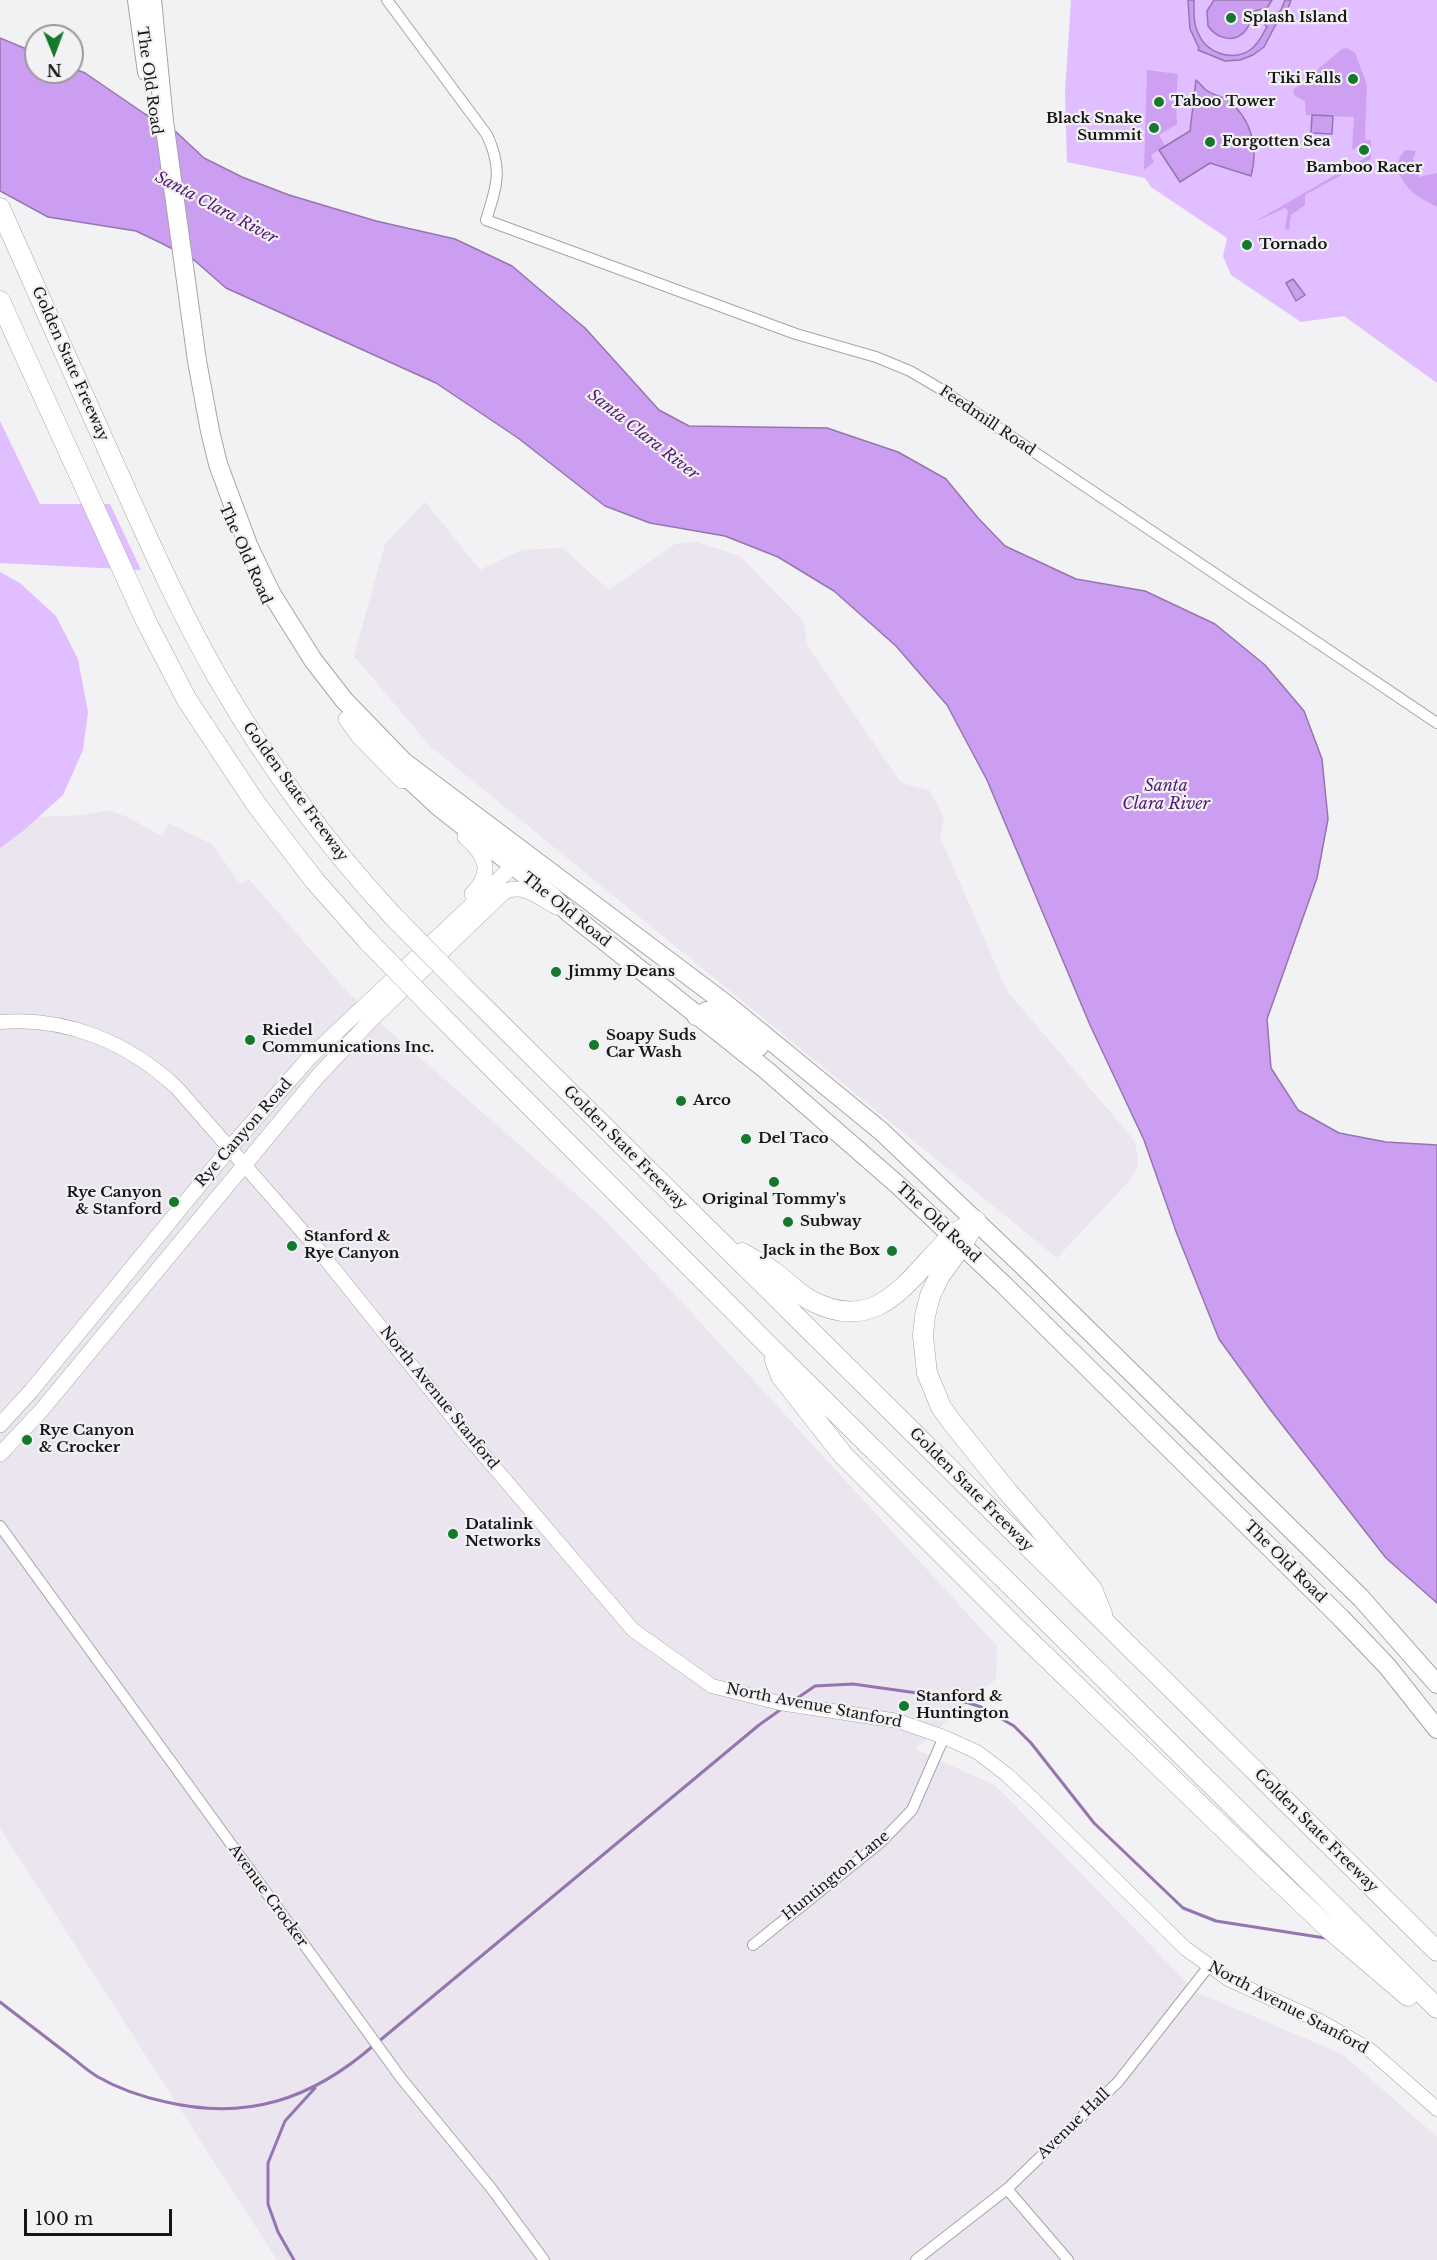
<!DOCTYPE html>
<style>
body{margin:0}
#map{position:relative;width:1437px;height:2260px;overflow:hidden;background:#f2f1f4;font-family:"Libre Baskerville",serif}
canvas{display:block}
.north{position:absolute;left:24px;top:24px;width:60px;height:60px;box-sizing:border-box;background:#f2f1f4;border:2px solid #9a999c;border-radius:50%;rotate:179deg;font-size:16px;font-weight:700;line-height:24px;text-align:center;color:#161617}
.north::after{content:'';display:block;margin:auto;width:21px;height:27px;background:#14792b;clip-path:polygon(50% 0,100% 100%,50% 72%,0 100%)}
.scale{position:absolute;left:24px;top:2209px;width:148px;height:27px;box-sizing:border-box;border:3px solid #161617;border-top:0;padding-left:8px;font-size:18px;line-height:21px;white-space:nowrap;color:#161617;-webkit-text-stroke:4px #f2f1f4;paint-order:stroke}
</style>
<div id="map">
<canvas width="1437" height="2260"></canvas>
<div class="north">N</div>
<div class="scale">100 m</div>
</div>
<script>
const c = document.querySelector('canvas').getContext('2d');
c.lineJoin = 'round';
function fillPath(path, color) {
  c.fillStyle = color;
  c.fill(path, 'evenodd');
}
function strokePath(path, color, width, dash) {
  c.strokeStyle = color;
  c.lineWidth = width;
  c.lineCap = dash ? 'butt' : 'round';
  c.setLineDash(dash || []);
  c.stroke(path);
}
function write(font, color, halo, rows, align = 'center') {
  c.font = font + ' "Libre Baskerville",serif';
  c.lineWidth = 4.5;
  c.setLineDash([]);
  c.textBaseline = 'middle';
  c.strokeStyle = halo;
  c.fillStyle = color;
  for (const [text, x, y, turn = 0] of rows) {
    c.save();
    c.translate(x, y);
    c.rotate((+turn || 0) * Math.PI / 180);
    c.textAlign = isNaN(turn) ? turn : align;
    if (halo) c.strokeText(text, 0, 0);
    c.fillText(text, 0, 0);
    c.restore();
  }
}
const built = new Path2D(`
 M425 502 480 570 521 550 563 548 609 590 675 544 696 542 740 556 804 622 807 645 901 783 929 790 944 817 940 837 1007 991 1134 1140 1138 1155 1137 1169 1129 1181 1057 1258 430 746 354 656 385 544Z
 M107 810 125 816 162 836 168 823 212 844 238 881 242 884 248 878 344 988 387 1029 602 1217 679 1299 997 1646 996 1679 915 1749 996 1786 1196 1992 1342 2054 1437 2137V2260H277L0 1828V848L22 832 38 817 85 815Z`);
const green = new Path2D(`
 M1071 0H1437V383L1344 316 1301 322 1231 275 1223 256 1227 238 1151 187 1145 178 1067 162 1065 93Z
 M0 421 40 504H110L141 570 0 563Z
 M0 572 20 583 56 616 78 659 88 712 83 750 63 795 22 832 0 848Z`);
const forest = new Path2D(`
 M1347 48 1355 53 1367 85 1365 137 1366 140H1371V159L1305 195V205L1291 215 1289 230 1285 229 1288 211 1285 208 1254 222 1370 155 1363 143 1352 150 1354 117 1306 115 1305 101 1295 96 1293 90 1342 49Z
 M1147 70 1178 74 1176 97 1177 124 1159 135 1165 146 1151 155 1154 162 1144 170Z
 M1405 150 1416 151 1413 159 1419 177 1437 173V207C1414 195 1409 192 1396 169L1400 157Z`);
const water = new Path2D(`
 M1188 0H1194C1194 11 1193 23 1198 33 1206 53 1232 62 1250 50 1259 44 1262 35 1267 27L1265 25 1267 21H1271L1281 10 1285 0H1291L1287 11 1276 24 1264 47 1253 55 1240 60 1225 61 1198 50 1199 48 1190 29Z
 M1214 0H1272L1267 8 1254 11C1250 17 1251 24 1246 30 1235 44 1217 39 1208 26L1207 11Z
 M0 38 36 53V72H72V68L85 73 145 114 174 130 204 158 242 177 289 195 376 221 455 239 512 266 585 328 659 410 689 426 827 428 898 452 946 479 978 518 1005 546 1076 579 1145 591 1215 624 1265 665 1304 711 1322 759 1328 819 1317 878 1267 1019 1271 1068 1298 1110 1339 1133 1386 1142 1437 1145V1603L1386 1558 1269 1408 1219 1339 1177 1234 1144 1140 1090 1025 987 780 947 705 896 646 834 591 778 557 725 536 650 523 605 506 518 438 436 383 226 288 194 260 161 243 136 231 48 217 0 191Z
 M1196 80C1200 83 1202 87 1206 90 1212 94 1220 96 1227 100 1251 117 1259 148 1251 176L1210 163 1180 182 1159 150 1190 131Z
 M1312 115 1333 116 1332 134 1311 133Z
 M1293 279 1305 295 1296 301 1286 283Z`);
const stream = new Path2D(`
 M796 1699 815 1686 853 1684 953 1698 981 1707 1014 1726 1031 1743 1094 1823 1183 1908 1216 1921 1325 1938
 M0 2002C22 2019 44 2036 65 2052 76 2060 86 2070 98 2077 119 2089 143 2097 166 2102 247 2121 312 2099 373 2046
 M378 2042 759 1725 783 1708
 M294 2260 278 2232 268 2204V2163L285 2121 315 2088`);
const minor = new Path2D(`
 M387 0 487 135C503 169 497 186 486 220L796 334 876 357 910 371 939 388 1437 723
 M0 1526 401 2078 491 2188 544 2260
 M753 1945 881 1842 912 1810 944 1737
 M1007 2189 1068 2260
 M916 2260 1007 2189 1118 2082 1209 1966`);
const tertiary = new Path2D(`
 M0 1022C66 1016 129 1043 177 1088L316 1247 471 1440 633 1630 712 1686 780 1703 898 1721 944 1737 977 1752 1006 1774 1033 1799 1186 1949 1230 1980 1320 2021 1370 2050 1437 2109`);
const secondary = new Path2D(`
 M346 719 359 737 402 781
 M465 837C486 855 494 872 472 894
 M0 1425 31 1391 229 1149 309 1058 513 866
 M0 1454 40 1412 318 1076 371 1020 504 892C524 882 540 899 557 907`);
const primary = new Path2D(`
 M137 0 147 72
 M152 0 164 121 197 361 210 431 218 464 248 545 271 593 313 660 344 700 404 762 726 1004 881 1131 1022 1265 1361 1598 1437 1684
 M397 768 439 807 553 897 568 912 766 1070 899 1186 1003 1284 1341 1618 1387 1666 1437 1729
 M696 1016 707 1011 726 1021 759 1047`);
const motorway = new Path2D(`
 M0 208C39 294 77 380 115 466 147 537 179 610 218 678 267 763 326 844 393 916
 M0 301 146 621 187 700 256 804 314 880 367 940
 M463 987 1437 1951
 M438 1013 769 1346 1437 2008
 M976 1221 962 1245 939 1277 930 1296 925 1316 923 1336 927 1373 941 1407 951 1421 1007 1491 1092 1589 1102 1614
 M742 1253C752 1259 764 1265 774 1272 787 1281 796 1293 810 1300 879 1337 908 1278 951 1237 957 1231 966 1227 974 1222
 M775 1360 781 1376 843 1455 1017 1629 1243 1847 1327 1927 1408 1996`);
const motorwayBridge = new Path2D(`
 M393 916 463 987
 M367 940 438 1013`);
const markers = [
 [1231,18,6,"#14792b"],
 [1353,79,6,"#14792b"],
 [1159,102,6,"#14792b"],
 [1154,128,6,"#14792b"],
 [1210,142,6,"#14792b"],
 [1364,150,6,"#14792b"],
 [1247,245,6,"#14792b"],
 [556,972,6,"#14792b"],
 [250,1040,6,"#14792b"],
 [594,1045,6,"#14792b"],
 [681,1101,6,"#14792b"],
 [746,1139,6,"#14792b"],
 [774,1182,6,"#14792b"],
 [174,1202,6,"#14792b"],
 [788,1222,6,"#14792b"],
 [292,1246,6,"#14792b"],
 [892,1251,6,"#14792b"],
 [27,1440,6,"#14792b"],
 [453,1534,6,"#14792b"],
 [904,1706,6,"#14792b"]
];
const poiNames = [
 ["Splash Island",1243,18],
 ["Tiki Falls",1341,79,"right"],
 ["Taboo Tower",1171,102],
 ["Black Snake",1142,119,"right"],
 ["Summit",1142,136,"right"],
 ["Forgotten Sea",1222,142],
 ["Bamboo Racer",1364,168,"center"],
 ["Tornado",1259,245],
 ["Jimmy Deans",568,972],
 ["Riedel",262,1031],
 ["Communications Inc.",262,1048],
 ["Soapy Suds",606,1036],
 ["Car Wash",606,1053],
 ["Arco",693,1101],
 ["Del Taco",758,1139],
 ["Rye Canyon",162,1193,"right"],
 ["& Stanford",162,1210,"right"],
 ["Original Tommy's",774,1200,"center"],
 ["Subway",800,1222],
 ["Stanford &",304,1237],
 ["Rye Canyon",304,1254],
 ["Jack in the Box",880,1251,"right"],
 ["Rye Canyon",39,1431],
 ["& Crocker",39,1448],
 ["Datalink",465,1525],
 ["Networks",465,1542],
 ["Stanford &",916,1697],
 ["Huntington",916,1714]
];
const streetNames = [
 ["The Old Road",149,81,82],
 ["Golden State Freeway",70,364,66],
 ["Feedmill Road",987,421,34],
 ["The Old Road",245,554,66],
 ["Golden State Freeway",295,792,54],
 ["The Old Road",566,910,39],
 ["Rye Canyon Road",244,1133,-49],
 ["Golden State Freeway",625,1148,45],
 ["The Old Road",938,1223,43],
 ["North Avenue Stanford",439,1398,51],
 ["Golden State Freeway",971,1490,45],
 ["The Old Road",1285,1562,45],
 ["North Avenue Stanford",814,1706,11],
 ["Golden State Freeway",1316,1831,45],
 ["Huntington Lane",836,1876,-39],
 ["Avenue Crocker",268,1896,54],
 ["North Avenue Stanford",1288,2008,28],
 ["Avenue Hall",1074,2124,-44]
];
const waterNames = [
 ["Santa Clara River",216,208,28],
 ["Santa Clara River",643,435,38],
 ["Santa",1166,786],
 ["Clara River",1166,804]
];
fillPath(built, '#eae5ef');
fillPath(green, '#e1beff');
fillPath(forest, '#cda0f2');
fillPath(water, '#cc9ef1');
strokePath(water, '#9575b0', 1.5);
strokePath(stream, '#9575b0', 3);
strokePath(minor, '#a6a4a7', 12);
strokePath(tertiary, '#a6a4a7', 15);
strokePath(secondary, '#a6a4a7', 16);
strokePath(primary, '#a6a4a7', 20);
strokePath(motorway, '#a6a4a7', 21);
strokePath(minor, '#fff', 10);
strokePath(tertiary, '#fff', 14);
strokePath(secondary, '#fff', 15);
strokePath(primary, '#fff', 18);
strokePath(motorway, '#fff', 20);
strokePath(motorwayBridge, '#a6a4a7', 21, []);
strokePath(motorwayBridge, '#fff', 20);
for (const [x, y, r, color] of markers) {
  const dot = new Path2D();
  dot.arc(x, y, r, 0, 2 * Math.PI);
  c.fillStyle = color;
  c.fill(dot);
  strokePath(dot, '#f2f1f4', 2);
}
write('bold 15px', '#161617', '#f2f1f4', poiNames, 'left');
write('15px', '#161617', '#f2f1f4', streetNames);
write('italic 16px', '#531776', '#f2f1f4', waterNames);
</script>
